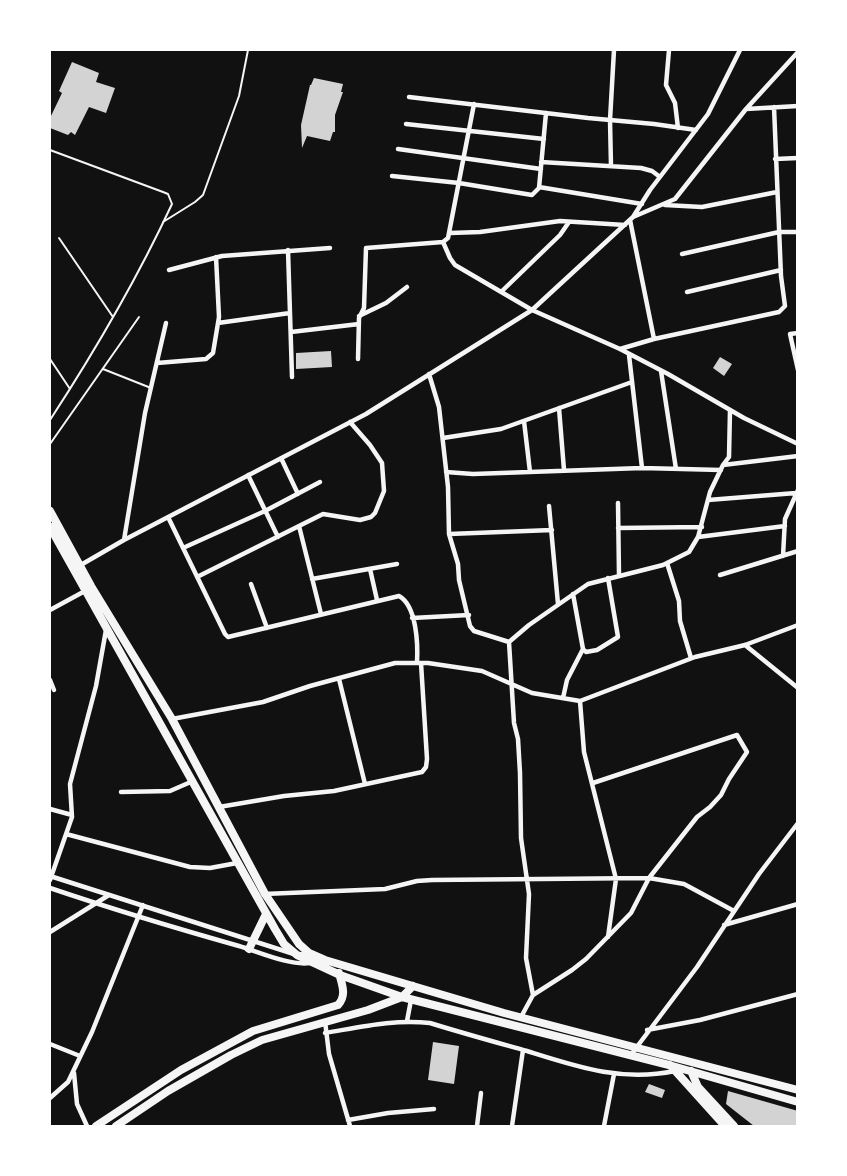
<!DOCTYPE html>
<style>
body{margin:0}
#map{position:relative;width:847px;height:1176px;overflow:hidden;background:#111;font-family:"Nunito Sans",sans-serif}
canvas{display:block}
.frame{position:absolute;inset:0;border:51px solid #fff;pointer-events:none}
</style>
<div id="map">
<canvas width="847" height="1176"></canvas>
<div class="frame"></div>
</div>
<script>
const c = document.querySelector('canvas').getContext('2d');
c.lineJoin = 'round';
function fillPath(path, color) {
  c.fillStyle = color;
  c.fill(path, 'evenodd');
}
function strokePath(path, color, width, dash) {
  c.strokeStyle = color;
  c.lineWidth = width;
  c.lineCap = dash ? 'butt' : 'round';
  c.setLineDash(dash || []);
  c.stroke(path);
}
const building = new Path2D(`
 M72 62 99 73 96 82 115 88 106 113 89 107 75 135 71 132 68 135 50 128V118L62 93 59 91Z
 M314 78 343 84 341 92H343L335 115V132H333L330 141 307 136 302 148 301 125 310 85H311Z
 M331 351 332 367 296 369V353Z
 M720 357 732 364 724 376 713 368Z
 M433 1042 459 1046 454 1084 428 1080Z
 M649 1084 665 1090 662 1098 645 1092Z
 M728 1091 798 1111 796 1126H754L726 1104Z`);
const service = new Path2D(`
 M50 150 163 192 168 194 172 204C137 279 95 351 50 420
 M163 222 195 202 203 195 239 96 248 50
 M59 238 113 317
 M50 359 70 389
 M103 369 151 388
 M50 444 139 317`);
const minor = new Path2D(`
 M669 50 666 85 675 103 678 128
 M409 97 588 118 654 124 696 130
 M746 109 798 106
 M406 124 544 139
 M398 149 541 169
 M775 159 798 158
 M541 162 641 168 652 171 660 177
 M611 166 610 120 614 50
 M392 176 459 183 532 195 539 188 546 113
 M539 187 642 204
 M665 205 702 207 777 192
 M633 217 675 199 746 109 798 52
 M630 220 654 339
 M450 233 480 232 560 221 625 225
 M443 242 450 258 455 265 532 310 620 349 668 374 744 418 798 444
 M288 250 292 377
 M682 254 779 232H798
 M169 270 222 256 330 248
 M501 292 560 235 569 222
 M687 292 781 270
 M359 316 386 303 407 287
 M218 323 290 313
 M291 332 359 324
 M798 333 790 334 798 370
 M620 349 654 339 779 312 785 306 781 276 774 107
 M629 355 642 468
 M358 359 359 318 364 308 366 248 443 242 448 238 474 104
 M157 363 206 359 213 353 219 317 216 257
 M661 371 676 469
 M429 374 439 407 448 487 449 534 458 564 459 580 470 626 474 631 509 642
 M559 408 564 470
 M524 421 530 472
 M443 438 501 429 632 382
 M281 458 298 494
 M723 465 798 456
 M446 472 473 474 642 468 721 470
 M248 475 278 537
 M708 500 796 493
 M618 503 619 575
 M549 506 558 604
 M168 517 225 634 228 637 399 596C417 606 418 645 417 663
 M299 526 321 614
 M618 528 702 527
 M449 534 552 530
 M698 537 785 526
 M124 540 145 413 166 323
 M183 548 265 511 320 482
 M783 556 785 519 798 490
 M667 563 679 601 680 621 691 658
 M79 566 124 540 366 414 532 310 633 217 650 190 708 114 740 50
 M370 569 377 600
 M720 575 798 551
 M197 577 323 514 360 520 371 517 375 513 384 491 382 463 370 445 350 422
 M312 579 397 564
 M251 584 267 628
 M573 594 583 649 586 652 597 650 618 637 608 578
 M50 610 85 591
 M412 618 469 615
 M745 645 798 688
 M339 679 365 784
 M50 680 54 690
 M563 698 567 680 583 649
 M580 701 584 752 616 879 608 937
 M172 719 263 702 310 686 395 663H428L482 671 532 693 580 701 695 657 745 645 798 625
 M121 792 170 791 193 781
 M219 807 284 796 334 791 422 772 426 767 427 759 421 663
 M50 809 72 815
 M66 834 190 867 210 868 237 863
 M50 876 297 955 309 953
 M50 880 72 817 70 784 96 686 106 630
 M50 888C112 909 175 928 239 946 259 952 290 966 310 963
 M264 894 385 889 417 881 432 880 649 878 684 884 734 911
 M724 925 798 904
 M50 932 109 895
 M533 995 526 958 529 894 521 838 520 773 518 739 514 723 509 642 529 625 588 584 663 565 689 552 698 537 710 492 723 465 729 457 730 410
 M521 1017 533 995 572 970 586 959 631 913 649 878 697 817 710 807 721 795 729 779 747 752 737 735 593 783
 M325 1021 329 1054 350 1126
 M407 1021 411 1000
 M647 1030 700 1020 798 994
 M325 1033C361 1027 394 1019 430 1023 462 1033 495 1042 527 1051 578 1067 621 1082 675 1071
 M50 1044 80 1056
 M630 1056 697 967 759 874 798 823
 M74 1073 77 1104 87 1126
 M50 1098 68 1082 92 1032 143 905
 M348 1120 388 1113 434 1109
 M477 1126 481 1093
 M512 1126 523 1050
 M604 1126 614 1074`);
const primary = new Path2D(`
 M50 511 91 586 172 719 265 894 299 944 309 953 325 960 504 1013 798 1090
 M50 527 275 929 284 944 297 955 340 975 402 997 669 1065 798 1102
 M249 949 266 914
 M670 1065 725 1126
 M691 1071 698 1087 734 1126
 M96 1126 181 1070 253 1031 338 1005C347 995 342 985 339 973
 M116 1126 168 1091 231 1055 262 1040 368 1010 402 997 413 986`);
fillPath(building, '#d3d3d3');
strokePath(service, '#f5f5f5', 2);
strokePath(minor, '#f5f5f5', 4.5);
strokePath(primary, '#f5f5f5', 8);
</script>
